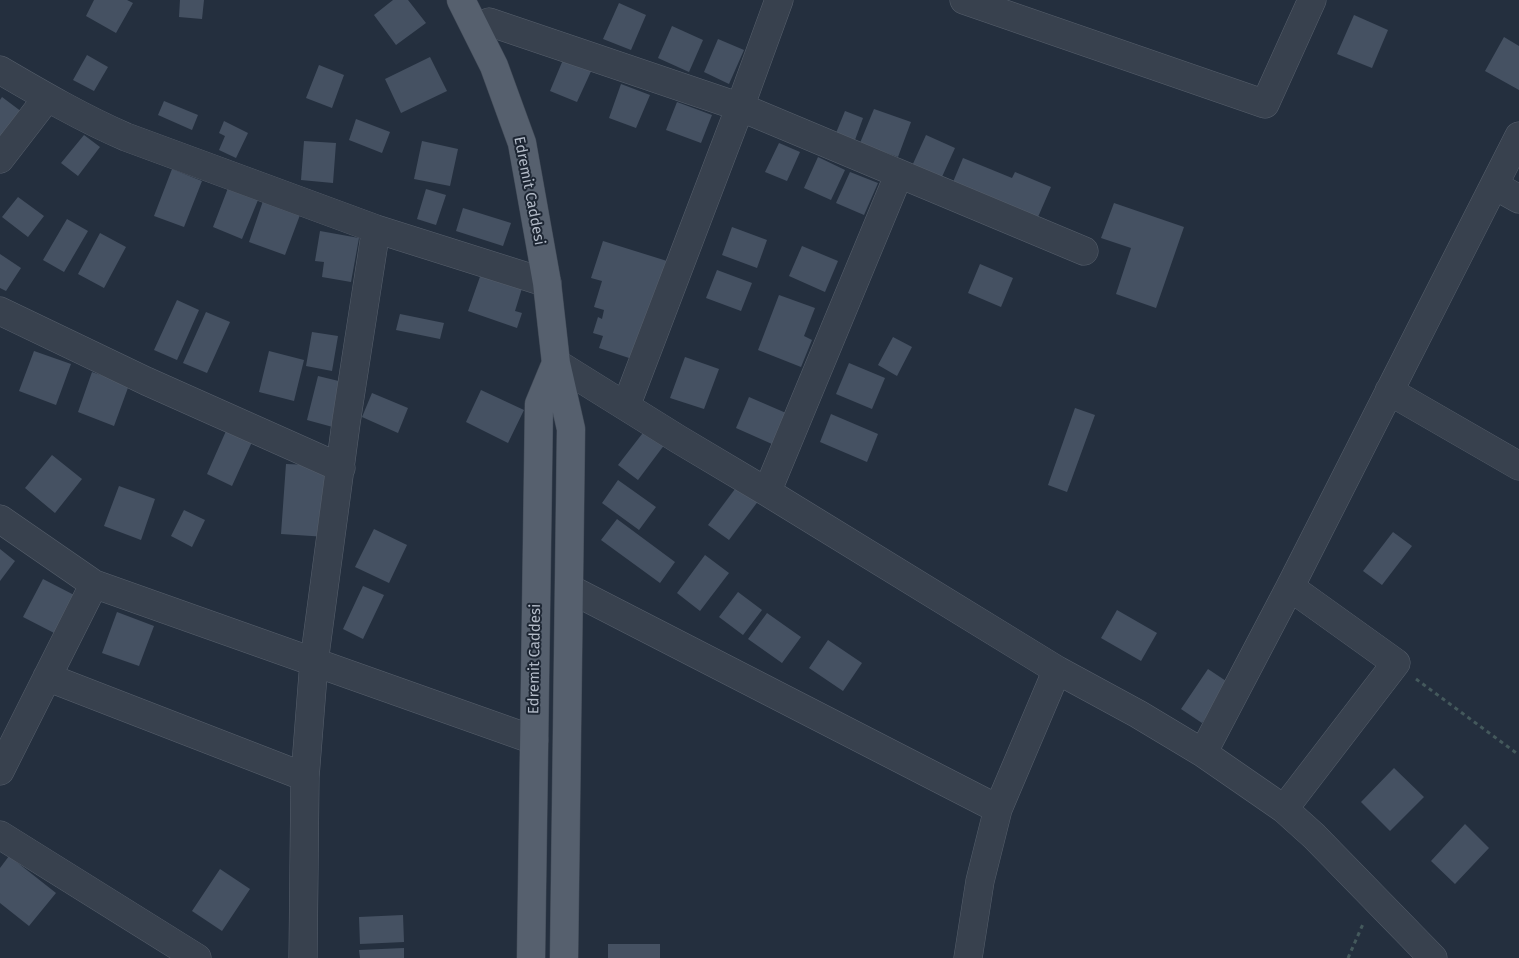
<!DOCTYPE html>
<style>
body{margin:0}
canvas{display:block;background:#242f3e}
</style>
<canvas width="1519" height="958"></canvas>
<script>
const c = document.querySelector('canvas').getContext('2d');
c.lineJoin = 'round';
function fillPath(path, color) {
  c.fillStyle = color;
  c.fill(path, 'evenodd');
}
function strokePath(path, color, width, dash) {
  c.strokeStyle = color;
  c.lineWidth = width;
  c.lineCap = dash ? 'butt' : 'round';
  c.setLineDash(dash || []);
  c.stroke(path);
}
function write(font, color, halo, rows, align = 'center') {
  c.font = font + ' "Fira Sans",sans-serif';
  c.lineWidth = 4;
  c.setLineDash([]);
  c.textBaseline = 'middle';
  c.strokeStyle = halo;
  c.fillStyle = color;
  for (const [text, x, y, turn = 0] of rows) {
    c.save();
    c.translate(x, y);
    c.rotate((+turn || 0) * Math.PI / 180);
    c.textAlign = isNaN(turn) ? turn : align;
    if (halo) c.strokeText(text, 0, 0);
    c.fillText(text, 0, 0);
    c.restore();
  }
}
const building = new Path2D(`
 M94 0H127L133 3 116 33 86 16Z
 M180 0H204L202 19 179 17Z
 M393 0H408L426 23 396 45 374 15Z
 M619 3 646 15 631 50 603 39Z
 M1354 15 1388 30 1372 68 1337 54Z
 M672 26 703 40 689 72 658 58Z
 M1504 37 1519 46V90L1485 71Z
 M718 39 744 50 729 84 704 72Z
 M87 55 108 67 94 91 73 80Z
 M565 55 593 67 577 102 550 91Z
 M430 57 447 91 401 113 385 79Z
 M319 65 344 75 332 108 306 98Z
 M621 84 650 95 636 128 609 118Z
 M2 97 22 112 0 138V100Z
 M164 101 198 115 192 130 158 115Z
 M677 102 712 115 701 143 666 130Z
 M874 109 911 122 898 157 860 143Z
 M845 111 863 118 855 140 836 133Z
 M356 119 390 132 382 153 349 140Z
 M224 121 248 133 236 158 219 150 225 136 219 133Z
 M84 135 100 147 78 176 61 163Z
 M926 135 955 148 941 179 912 166Z
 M304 141 336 143 333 183 301 180Z
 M422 141 458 149 450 186 414 179Z
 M779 143 800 152 787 181 765 172Z
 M818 157 845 170 831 200 804 188Z
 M963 158 1012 178 1015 172 1051 187 1038 217 953 182Z
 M172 169 202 181 184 227 154 216Z
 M850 172 878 183 864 215 836 203Z
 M228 188 258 200 242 239 213 227Z
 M426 189 446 195 436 225 417 219Z
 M18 197 44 216 28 237 2 217Z
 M263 201 300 215 285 255 249 242Z
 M1114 203 1184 227 1156 308 1116 294 1131 248 1101 238Z
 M463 208 511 223 503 246 456 231Z
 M67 219 88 231 64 272 43 260Z
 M732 227 767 240 757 268 722 255Z
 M320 231 359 238 351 282 322 277 324 262 315 261Z
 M100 233 126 247 104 288 78 274Z
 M603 241 667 261 635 360 599 348 603 336 593 333 598 317 602 319 604 310 594 307 602 281 591 278Z
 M802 246 838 261 825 292 789 276Z
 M0 254 21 268 6 291 0 288Z
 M980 264 1013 278 1001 307 968 293Z
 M717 270 752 283 741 311 706 298Z
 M482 271 523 285 515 311 522 313 517 328 468 311Z
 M779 295 815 308 804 336 812 340 801 367 758 350Z
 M177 300 199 310 177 360 154 350Z
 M206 312 230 322 207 373 183 363Z
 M400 314 444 323 440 339 396 330Z
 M312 332 338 336 332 371 306 366Z
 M893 337 912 347 897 376 878 365Z
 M34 351 71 364 56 405 19 391Z
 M269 351 304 360 294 401 259 392Z
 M685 357 719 369 704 409 670 398Z
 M849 363 885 378 872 409 836 394Z
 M92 372 129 385 114 426 78 412Z
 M318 376 351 384 340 429 307 420Z
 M481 390 524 410 508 443 466 422Z
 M372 393 408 408 398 433 362 417Z
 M749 397 786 413 772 444 736 428Z
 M1075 408 1095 415 1067 492 1048 485Z
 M831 414 878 434 867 462 820 442Z
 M649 425 668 440 638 480 618 465Z
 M226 431 252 442 232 486 207 474Z
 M52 455 82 479 55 513 25 488Z
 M286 464 332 466 327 537 281 534Z
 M618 480 656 507 639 530 602 503Z
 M738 485 759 500 729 540 708 525Z
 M119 486 155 499 141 540 104 526Z
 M184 510 205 520 192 547 171 536Z
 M617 519 675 562 660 583 601 540Z
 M374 529 407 545 389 583 355 567Z
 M1393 532 1412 546 1382 585 1363 571Z
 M0 549 15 561 0 581Z
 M705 555 729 573 700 611 677 593Z
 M43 579 78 597 58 635 23 617Z
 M363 586 384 595 363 639 343 629Z
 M738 592 762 610 743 635 719 617Z
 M1117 610 1157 633 1141 661 1101 638Z
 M117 612 154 626 139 666 102 653Z
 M767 613 801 637 782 663 748 639Z
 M828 640 862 663 843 691 809 668Z
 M1208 669 1229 683 1202 723 1181 709Z
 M1394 768 1424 797 1390 831 1361 802Z
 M1465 824 1489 848 1455 884 1431 861Z
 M9 856 56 893 29 926 0 903V868Z
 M220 869 250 889 222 931 192 911Z
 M403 915 404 942 360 944 359 917Z
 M608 944H660V958H608Z
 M404 948V958H360L359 950Z`);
const path = new Path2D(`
 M1416 679 1519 755
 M1348 958 1363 924`);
const minor = new Path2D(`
 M964 0 1265 104 1312 0
 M489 22 740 107 1084 251
 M0 70C41 94 82 118 126 137L376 229 547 283
 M0 159 47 98
 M1494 185 1519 199
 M0 311 146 381 341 468
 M556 363 678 439 767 492 1057 670 1138 714 1203 753 1284 809 1314 836 1433 958
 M1389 391 1519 466
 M626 406 740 107 779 0
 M767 492 899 174
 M0 519 94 584 534 740
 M570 589 998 809
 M47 677 305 777
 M1203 753 1290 587 1519 136
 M0 771 94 584
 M1284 809 1396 663 1290 587
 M0 835 197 958
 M303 958 305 777 314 662 346 423 376 229
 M968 958 980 881 998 809 1057 670`);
const major = new Path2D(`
 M461 0 494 66 522 143 547 283 556 363 571 429 564 958
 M531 958 539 404 556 363`);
const streetNames = [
 ["Edremit Caddesi",529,191,79],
 ["Edremit Caddesi",535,659,-89]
];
fillPath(building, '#455162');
strokePath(minor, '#565f6c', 29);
strokePath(major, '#414a57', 29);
strokePath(path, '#44595c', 3, [4, 4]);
strokePath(minor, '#38414e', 28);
strokePath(major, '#56606e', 28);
write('15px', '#b4bcc9', '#1d2633', streetNames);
</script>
